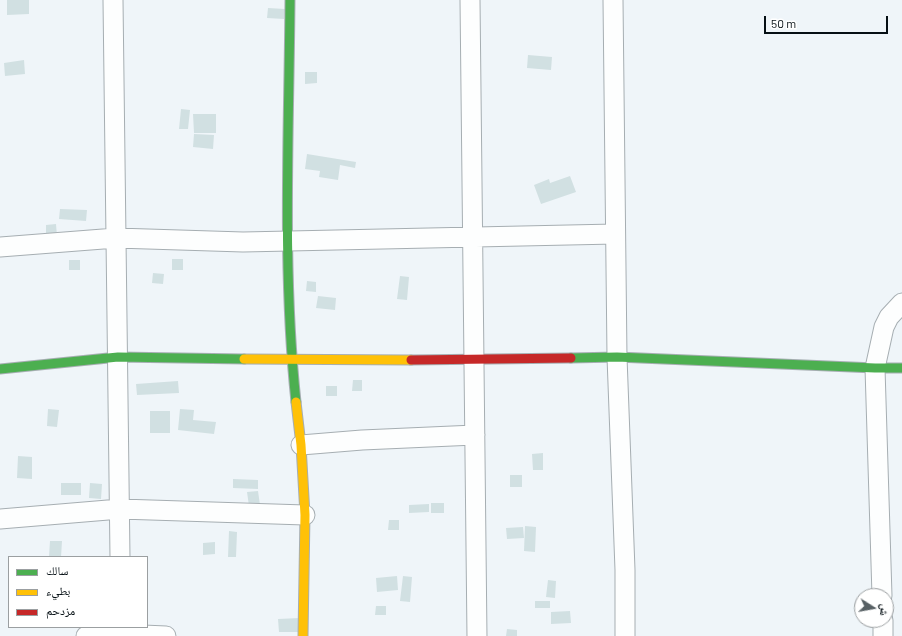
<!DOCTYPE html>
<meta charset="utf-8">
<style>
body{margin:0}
#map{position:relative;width:902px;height:636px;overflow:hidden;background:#eff5f9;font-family:Barlow,"Noto Naskh Arabic",sans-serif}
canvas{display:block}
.legend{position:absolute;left:8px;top:556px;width:140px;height:72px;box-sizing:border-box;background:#fff;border:1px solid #9b9fa1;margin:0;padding:5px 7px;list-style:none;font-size:12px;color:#050f14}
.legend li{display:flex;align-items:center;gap:8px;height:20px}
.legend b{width:20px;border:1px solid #9b9fa1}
.north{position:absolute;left:854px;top:588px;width:40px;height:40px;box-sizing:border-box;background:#fff;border:1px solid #9b9fa1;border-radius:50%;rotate:101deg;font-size:11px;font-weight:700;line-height:16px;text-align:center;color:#050f14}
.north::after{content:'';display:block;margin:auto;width:14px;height:18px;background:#576064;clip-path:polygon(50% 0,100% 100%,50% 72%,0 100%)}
.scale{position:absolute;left:764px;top:16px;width:124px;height:18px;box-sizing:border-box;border:2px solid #050f14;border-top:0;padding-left:5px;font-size:12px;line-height:14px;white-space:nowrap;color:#050f14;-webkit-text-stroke:3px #fff;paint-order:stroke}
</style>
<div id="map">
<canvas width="902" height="636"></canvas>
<ul class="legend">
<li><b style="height:5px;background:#4caf50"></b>سالك</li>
<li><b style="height:5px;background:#ffc107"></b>بطيء</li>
<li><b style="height:5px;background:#c62828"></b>مزدحم</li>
</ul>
<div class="north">ش</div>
<div class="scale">50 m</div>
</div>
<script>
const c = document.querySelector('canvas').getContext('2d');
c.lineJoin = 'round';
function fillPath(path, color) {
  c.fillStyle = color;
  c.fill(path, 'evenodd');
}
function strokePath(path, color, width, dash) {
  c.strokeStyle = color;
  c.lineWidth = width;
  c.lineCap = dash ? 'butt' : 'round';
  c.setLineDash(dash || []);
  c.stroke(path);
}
const building = new Path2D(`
 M7 0H29V14L7 15Z
 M268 8 285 9 284 19 267 18Z
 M528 55 552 57 551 70 527 68Z
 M24 60 25 74 5 76 4 63Z
 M305 72H317V83L305 84Z
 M181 109 190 110 188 129H179Z
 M193 114H216V133H194Z
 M194 134 214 135 213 149 193 147Z
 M307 154 356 162 355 168 340 165 338 180 319 177 320 171 305 169Z
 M570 176 576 192 541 204 534 185 549 179 550 183Z
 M60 209 87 210 86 221 59 219Z
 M56 224 57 236 46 237V225Z
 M172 259H183V270H172Z
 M69 260H80V270H69Z
 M153 273 164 274 163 284 152 283Z
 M400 276 409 277 407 300 397 299Z
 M307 281 316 282V292L306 291Z
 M318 296 336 298 335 310 316 308Z
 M353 380H362V391H352Z
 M178 381 179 393 137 395 136 384Z
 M326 386H337V396H326Z
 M48 409 59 410 57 427 47 426Z
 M180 409 194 410 193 420 216 422 214 434 178 430Z
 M150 411H170V433H150Z
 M543 453V470H533L532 454Z
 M18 456 32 457V479L17 478Z
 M510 475H522V487H510Z
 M233 479 258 480V489L233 488Z
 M61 483H81V495H61Z
 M90 483 102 484 101 499 89 498Z
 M258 491 260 505 249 506 247 492Z
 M431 503H444V513H431Z
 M429 504V512L409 513V505Z
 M389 520H399V530H388Z
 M525 526 536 527 535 552 524 551Z
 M523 527 524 538 507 539 506 528Z
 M229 531 237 532 236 557H228Z
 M50 541H62L61 557H49Z
 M215 542V554L203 555V543Z
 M397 576 398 590 377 592 376 578Z
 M403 576 412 577 410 602 400 601Z
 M548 580 556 581 555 598 546 597Z
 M535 601H550V608H535Z
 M376 606H386V615H375Z
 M570 611 571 623 551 624V612Z
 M300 618 301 632H279L278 619Z
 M507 629 517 630V636H506Z`);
const street = new Path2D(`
 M113 0 120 557
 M470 0 477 636
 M613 0 617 357 625 570V636
 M0 247 116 238 243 242 615 234
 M301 445 362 440 475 435
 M0 519 120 509 305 515
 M882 596 875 368 884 327 889 317 902 303
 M883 620V636
 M86 636 120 634 166 636`);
const fast = new Path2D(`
 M290 0C289 134 282 269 296 402
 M571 358 617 357 875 368H902
 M0 369 118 357 244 359`);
const slow = new Path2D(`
 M244 359 411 360
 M296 402 301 445 305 515 303 636`);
const jam = new Path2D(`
 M411 360 571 358`);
fillPath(building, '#d1e0e2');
strokePath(street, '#a6aeb2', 21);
strokePath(fast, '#a6aeb2', 11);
strokePath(slow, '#a6aeb2', 11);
strokePath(jam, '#a6aeb2', 11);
strokePath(street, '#fdfefe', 19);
strokePath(fast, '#4caf50', 9);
strokePath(slow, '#ffc107', 9);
strokePath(jam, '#c62828', 9);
</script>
